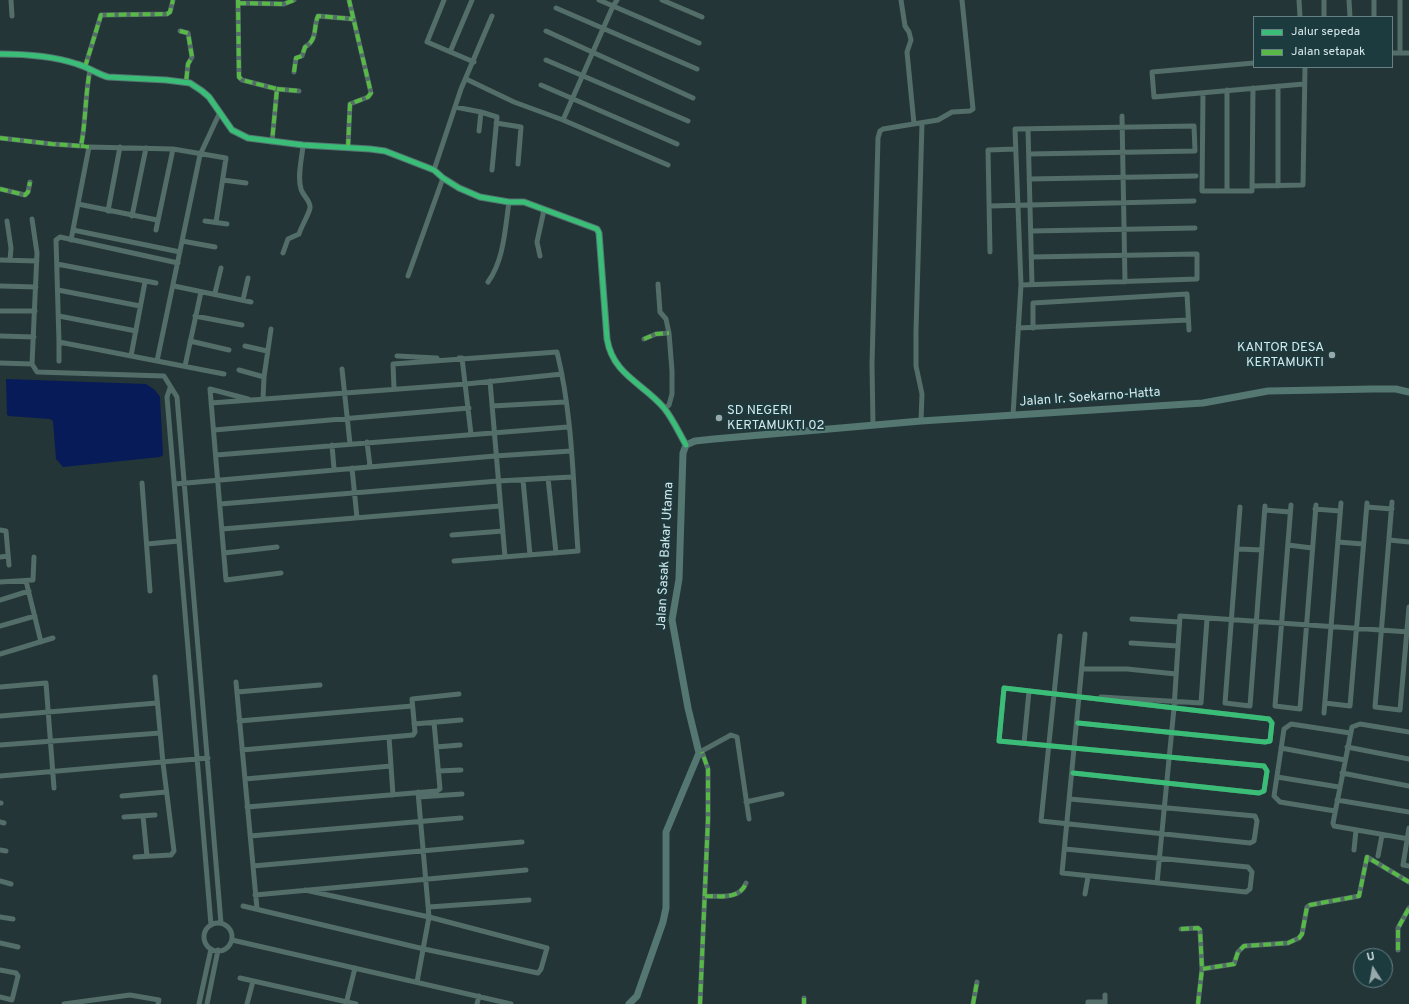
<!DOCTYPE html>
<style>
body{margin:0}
#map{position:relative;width:1409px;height:1004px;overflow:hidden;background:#243537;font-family:Overpass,sans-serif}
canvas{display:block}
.legend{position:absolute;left:1253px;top:16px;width:140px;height:52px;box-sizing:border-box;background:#1c3b3f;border:1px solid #678084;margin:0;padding:5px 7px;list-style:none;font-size:12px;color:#d7e8eb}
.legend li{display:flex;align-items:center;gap:8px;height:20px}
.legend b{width:20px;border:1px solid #678084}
.north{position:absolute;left:1353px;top:948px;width:40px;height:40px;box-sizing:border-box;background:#1c3b3f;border:1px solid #678084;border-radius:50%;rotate:349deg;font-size:11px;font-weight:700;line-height:16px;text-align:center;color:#d7e8eb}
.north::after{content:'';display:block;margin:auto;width:14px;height:18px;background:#98a9ac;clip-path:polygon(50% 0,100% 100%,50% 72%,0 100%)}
</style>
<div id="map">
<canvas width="1409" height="1004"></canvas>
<ul class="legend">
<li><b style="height:5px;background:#3abd76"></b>Jalur sepeda</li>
<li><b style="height:5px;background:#58b947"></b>Jalan setapak</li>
</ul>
<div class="north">U</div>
</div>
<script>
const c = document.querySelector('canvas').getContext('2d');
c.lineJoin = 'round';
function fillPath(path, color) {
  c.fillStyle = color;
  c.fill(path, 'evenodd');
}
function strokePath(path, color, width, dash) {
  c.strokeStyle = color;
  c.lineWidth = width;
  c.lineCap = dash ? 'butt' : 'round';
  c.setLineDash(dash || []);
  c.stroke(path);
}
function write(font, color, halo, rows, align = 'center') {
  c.font = font + ' Overpass,sans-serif';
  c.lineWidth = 3.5;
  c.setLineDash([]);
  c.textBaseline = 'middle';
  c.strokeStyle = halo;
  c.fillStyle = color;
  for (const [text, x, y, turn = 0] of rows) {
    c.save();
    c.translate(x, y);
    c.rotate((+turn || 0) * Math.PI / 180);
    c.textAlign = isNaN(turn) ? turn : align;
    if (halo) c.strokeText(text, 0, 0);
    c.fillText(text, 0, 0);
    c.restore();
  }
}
const water = new Path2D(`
 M6 379 146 384 155 390 160 397 163 455 160 457 63 467 56 459 53 421 50 419 9 416 7 415Z`);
const street = new Path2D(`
 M11 0 12 16
 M238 0 239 77 242 80 277 89 272 142
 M444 0 427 42 474 62
 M599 0 613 6 617 0
 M662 0 702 17
 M901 0 905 26 909 32 911 40 907 52 914 124
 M1299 0 1300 17
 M1324 0V17
 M1349 0 1350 17
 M1374 0V17
 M1400 0V53
 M238 3 284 4 294 0
 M556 8 697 69
 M180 31 188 33 192 57 188 64 186 83
 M546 31 693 98
 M450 52 472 0
 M1392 53H1409
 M546 60 688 121
 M1254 63 1152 72 1154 97 1304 84
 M85 67 101 15 167 14 170 12 173 0
 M294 72 296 58 302 56 305 47C318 40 313 27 318 16L353 19
 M466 79 514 102 563 120 668 165
 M541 85 677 144
 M277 89 299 91
 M1203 93 1202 191H1252L1253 88
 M455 107 481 112 497 117 492 170
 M1122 116 1125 282
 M563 120 613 6 699 43
 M496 123 521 127 518 164
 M1028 129 1032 285
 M479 131 481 112
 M0 138 52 144 81 146C86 121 85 95 90 70
 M348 147 350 104 368 97 371 93 349 0
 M434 170 461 89 492 16
 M1029 179 1196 176
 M223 180 246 183
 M1252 186 1303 185 1305 67
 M1278 186V86
 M0 189 25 195 28 192 30 182
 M1227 191V90
 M78 204 157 220
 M989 206 1194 201
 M108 211 120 147
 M132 216 146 148
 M32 219 37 253 32 364 37 372 164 376 177 397 221 923
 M7 221 11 248 10 260
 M205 221 227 224
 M73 230 180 252
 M156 230 173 149
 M1031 231 1195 228
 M71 240 89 147 173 149 226 158 216 222
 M182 241 215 247
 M990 252 988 150 1016 149
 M283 253 288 239 299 234C301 227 309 214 310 208 311 201 303 196 301 189 297 176 302 159 303 145
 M540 256 537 242 544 210
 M0 260 37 261
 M178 263 60 237 56 240 59 342 157 361 200 155 220 112
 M57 264 156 283
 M408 276 443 178
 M488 282C504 260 505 229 509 202
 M658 284 660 312 666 319 669 333 672 371V394L669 405 664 409
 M1021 285 1197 279V254L1031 257
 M0 286 36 287
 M174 286 251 302
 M58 290 140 306
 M215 293 221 268
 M243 300 248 278
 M0 311H35
 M59 316 136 331
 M195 316 242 325
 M1018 328 1188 320
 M1033 328V303L1187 294 1189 330
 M0 336 34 337
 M644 339 656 334 669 333
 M190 341 229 350
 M59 342V361
 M245 346 267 351
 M131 356 145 282
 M397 356 437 358
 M459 358H462L471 434
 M157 361 224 374
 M0 363 32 364
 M185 366 201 292
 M342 369 350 444
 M239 370 264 377
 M490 381 505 557
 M170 388 167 397 211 925
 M394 388 393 364 557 352C573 417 573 485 578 551L454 561
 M248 399 210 389 226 580 281 573
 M263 399 264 377 271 329
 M211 403 466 384 562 374
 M492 406 565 402
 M1013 415 1021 285 1015 129 1194 126 1195 151 1029 154
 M921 421 922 394 916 366V331L922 123
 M873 425 872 364 878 138 880 131 883 129 938 120 952 112 970 111 973 109 962 0
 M214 430 469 408
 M367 442 370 466
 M332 445 334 469
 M216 455 568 427
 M352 468 357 518
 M548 478 556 553
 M523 480 530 555
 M142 483 150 591
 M175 484 495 456 571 451
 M1392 502 1375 707 1400 710 1409 607
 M220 504 498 481 572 477
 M1291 505 1275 706 1300 709 1316 505
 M1240 507 1225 703 1250 706 1265 506
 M1367 507 1392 509
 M1315 509 1340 511
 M1265 510 1290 512
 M222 529 500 506
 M0 530 6 531 9 565
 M452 535 503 531
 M1389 540 1409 542
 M1338 542 1363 544
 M147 544 179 541
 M1288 545 1312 548
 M1238 549 1262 550
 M224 553 277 547
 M0 557 8 556
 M26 581 41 642
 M0 582 33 580 34 557
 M0 600 29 591
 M1132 619 1179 622
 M0 626 35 616
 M1060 636 1041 821 1250 843 1254 841 1257 821 1255 816 1070 799
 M1131 643 1178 646
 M0 654 53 638
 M1083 669H1127L1176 674
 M236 682 257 909
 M0 687 46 683 54 788
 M237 692 320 685
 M1101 697 1201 703 1207 619
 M1325 703 1350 706 1367 503
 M1324 713 1341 503
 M0 716 157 703
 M239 721 412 706
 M414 724 461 720
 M1409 732 1360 724 1352 727 1333 823 1334 826 1409 839
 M389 737 393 795
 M1024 743 1029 691
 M0 745 160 733
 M436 747 460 745
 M1347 747 1409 759
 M1281 748 1345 760
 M242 750 413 735 415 732 412 699 459 694
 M700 752 731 735 737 737 749 819
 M438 771 461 770
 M1073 773 1259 793 1264 791 1267 771 1264 766 999 741 1004 688 1269 719 1272 723 1270 741 1265 742 1078 723
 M1342 773 1409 786
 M0 776 208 758
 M1277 777 1339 787
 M245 779 391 766
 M122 796 166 792
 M419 797 462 794
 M1337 800 1409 812
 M746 802 782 794
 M0 803H1
 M247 807 437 791 440 789 434 722
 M1335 811 1280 802 1274 796 1284 729 1291 724 1350 733
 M143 816 147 856
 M124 817 155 815
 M0 822 4 823
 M1409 828 1403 865 1409 866
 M250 836 461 818
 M1065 849 1248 867 1252 872 1250 889 1246 892 1062 873 1085 634
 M0 850 6 851
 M1354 850 1356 830
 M1378 856 1382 835
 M135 857 171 855 174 851 163 763 155 677
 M253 866 522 842
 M0 881 11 884
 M1157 883 1174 708 1180 616 1409 632
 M1085 894 1088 877
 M255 895 526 870
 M705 896C719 896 740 900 746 883
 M243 906 424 949 538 973 541 969 547 948 429 917 305 890
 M429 907 529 900
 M0 917 13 919
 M204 937a14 14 0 1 1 28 0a14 14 0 1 1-28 0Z
 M1181 929 1198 928 1200 930 1202 969
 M232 940 511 1004
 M0 943 18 947
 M1398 950V928L1409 908
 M0 970 16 973 18 976 12 1000 0 997
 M240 978 356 1004
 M417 982 429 917 418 792
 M1105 995V1002
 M804 998V1004
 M64 1004 130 995 159 1000 158 1004
 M199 1004 211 949
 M207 1004 218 950
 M247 1004 253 981
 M346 1004 355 968
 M477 1004 479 996
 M700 1004 708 819V769L702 752
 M973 1004 977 982
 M1088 1004V1002H1105V1004
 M1198 1004 1202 969 1234 964 1238 952 1244 946 1288 943 1299 938 1302 934 1307 907 1310 905 1359 896 1367 857 1409 882`);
const secondary = new Path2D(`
 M0 54C25 54 53 56 77 64 88 67 97 74 108 77L166 80 190 83 202 91 209 97 232 130 248 138 303 145 370 149 385 151 434 170 443 178 459 188 480 197 509 202H524L597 229 599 233 607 339C613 375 643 383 664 408 673 419 679 433 686 445
 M629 1004 637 996 663 922 666 908V832L699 753 688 708 672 620 679 579 683 453 686 445 695 441 714 439 921 421 1203 403 1268 391 1373 389H1396L1409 392`);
const quiet = new Path2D(`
 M238 0 239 77 242 80 277 89 272 142
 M238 3 284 4 294 0
 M180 31 188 33 192 57 188 64 186 83
 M85 67 101 15 167 14 170 12 173 0
 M294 72 296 58 302 56 305 47C318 40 313 27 318 16L353 19
 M277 89 299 91
 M0 138 52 144 81 146C86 121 85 95 90 70
 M81 146 89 147
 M348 147 350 104 368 97 371 93 349 0
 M0 189 25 195 28 192 30 182
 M644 339 656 334 669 333
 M705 896C719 896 740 900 746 883
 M1181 929 1198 928 1200 930 1202 969
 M1398 950V928L1409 908
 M804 998V1004
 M700 1004 708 819V769L702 752
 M973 1004 977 982
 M1198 1004 1202 969 1234 964 1238 952 1244 946 1288 943 1299 938 1302 934 1307 907 1310 905 1359 896 1367 857 1409 882`);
const cycleway = new Path2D(`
 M0 54C25 54 53 56 77 64 88 67 97 74 108 77L166 80 190 83 202 91 209 97 232 130 248 138 303 145 370 149 385 151 434 170 443 178 459 188 480 197 509 202H524L597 229 599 233 607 339C613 375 643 383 664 408 673 419 679 433 686 445
 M1073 773 1259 793 1264 791 1267 771 1264 766 999 741 1004 688 1269 719 1272 723 1270 741 1265 742 1078 723`);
const markers = [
 [1332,355,4,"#98a9ac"],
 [719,418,4,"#98a9ac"]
];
const poiNames = [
 ["KANTOR DESA",1324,348],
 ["KERTAMUKTI",1324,363],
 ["SD NEGERI",727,411,"left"],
 ["KERTAMUKTI 02",727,426,"left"]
];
const streetNames = [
 ["Jalan Ir. Soekarno-Hatta",1090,398,-4],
 ["Jalan Sasak Bakar Utama",666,556,-87]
];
fillPath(water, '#071b58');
strokePath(street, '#536d69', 5);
strokePath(secondary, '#547772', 7);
strokePath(quiet, '#58b947', 4, [8, 4]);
strokePath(cycleway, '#3abd76', 5);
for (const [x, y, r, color] of markers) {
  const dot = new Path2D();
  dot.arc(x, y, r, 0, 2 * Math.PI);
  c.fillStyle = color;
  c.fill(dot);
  strokePath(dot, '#1c3b3f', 1.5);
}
write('13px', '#d7e8eb', '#1c3b3f', poiNames, 'right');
write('13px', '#d7e8eb', '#1c3b3f', streetNames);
</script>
